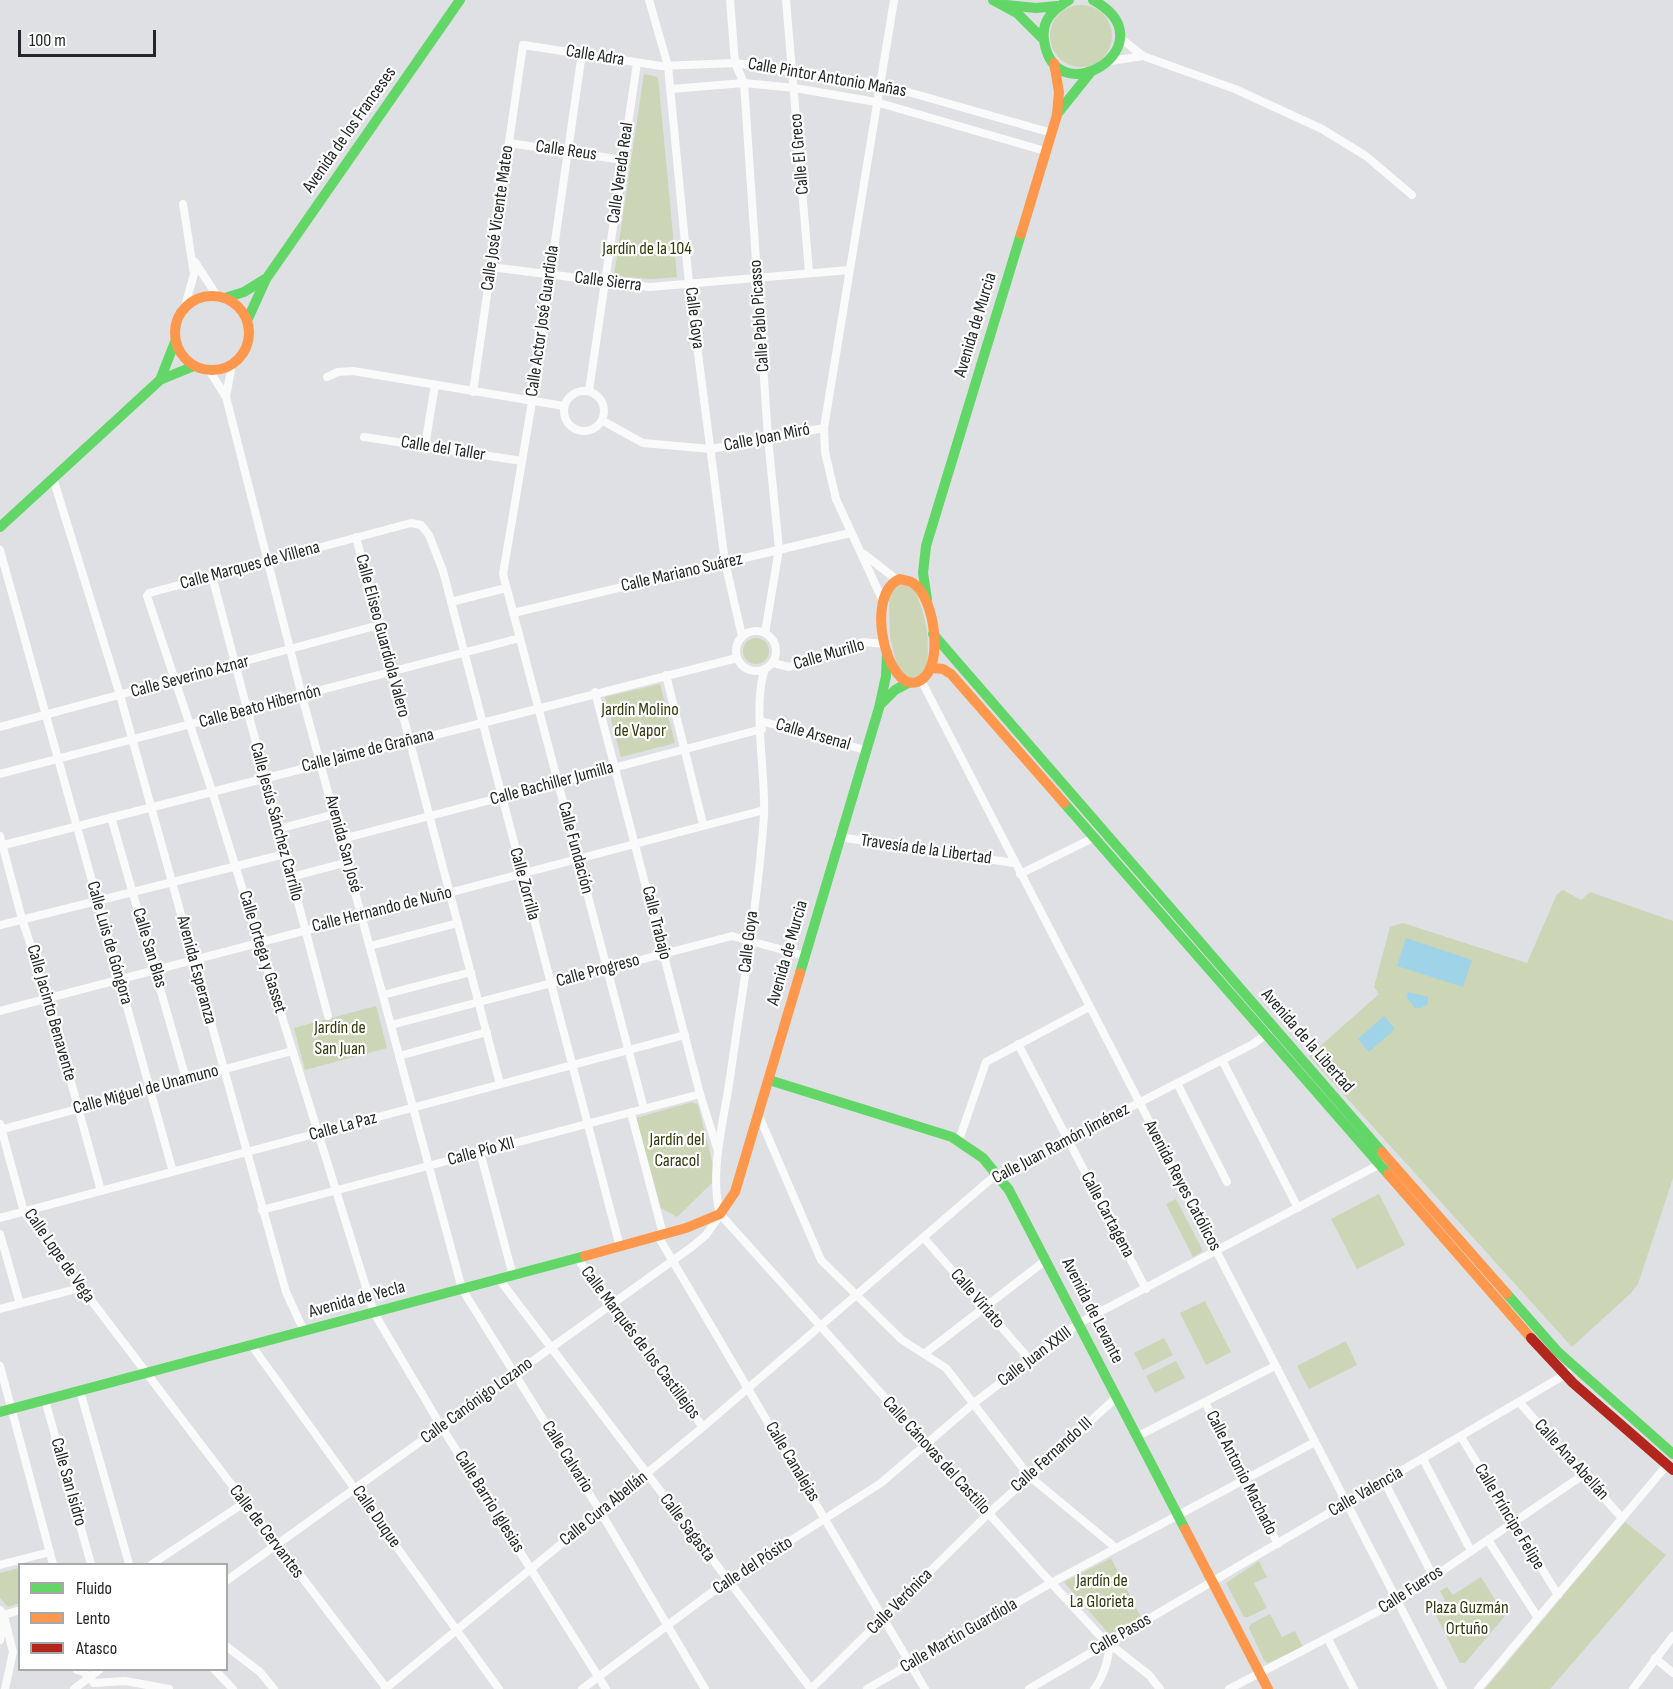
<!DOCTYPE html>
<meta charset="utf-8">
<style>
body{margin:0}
#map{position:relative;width:1673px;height:1689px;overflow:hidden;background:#dee0e3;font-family:"Sofia Sans Condensed",sans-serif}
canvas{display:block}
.legend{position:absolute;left:18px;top:1563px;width:210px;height:108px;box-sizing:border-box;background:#fff;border:2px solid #a7a8a9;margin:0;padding:8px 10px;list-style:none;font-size:18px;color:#242627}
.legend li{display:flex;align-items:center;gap:12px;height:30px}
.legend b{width:30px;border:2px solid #a7a8a9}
.scale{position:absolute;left:18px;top:30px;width:138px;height:27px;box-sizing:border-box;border:3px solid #242627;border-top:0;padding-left:8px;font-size:18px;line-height:21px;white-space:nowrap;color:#242627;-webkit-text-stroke:4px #fff;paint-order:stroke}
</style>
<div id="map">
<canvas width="1673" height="1689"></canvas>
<ul class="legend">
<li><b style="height:8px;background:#63d668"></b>Fluido</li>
<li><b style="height:8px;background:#ff974d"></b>Lento</li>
<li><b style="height:8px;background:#b3261e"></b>Atasco</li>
</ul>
<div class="scale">100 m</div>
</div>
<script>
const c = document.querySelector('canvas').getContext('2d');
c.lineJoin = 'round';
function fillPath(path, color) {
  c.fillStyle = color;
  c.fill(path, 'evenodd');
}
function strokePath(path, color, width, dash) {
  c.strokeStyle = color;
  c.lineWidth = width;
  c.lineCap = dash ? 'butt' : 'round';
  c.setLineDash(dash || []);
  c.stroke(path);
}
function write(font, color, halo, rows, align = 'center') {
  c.font = font + ' "Sofia Sans Condensed",sans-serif';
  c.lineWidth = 4.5;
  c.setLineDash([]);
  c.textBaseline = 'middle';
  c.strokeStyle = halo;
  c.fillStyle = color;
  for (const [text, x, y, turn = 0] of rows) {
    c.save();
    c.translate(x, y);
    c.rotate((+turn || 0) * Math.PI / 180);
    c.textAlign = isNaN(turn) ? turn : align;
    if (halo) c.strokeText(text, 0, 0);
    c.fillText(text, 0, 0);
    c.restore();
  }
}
const green = new Path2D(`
 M1050 36a31 31 0 1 1 62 0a31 31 0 1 1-62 0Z
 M644 74 658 77 677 277 653 279 614 276Z
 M902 584 914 589C926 614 931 642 926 670L917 677 910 678 898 669 890 637 889 598 892 590Z
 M743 651a13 13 0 1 1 26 0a13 13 0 1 1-26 0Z
 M660 684 675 743 621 757 605 697Z
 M1563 890 1581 900 1590 892 1673 921V1178L1638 1284 1631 1293 1572 1347 1309 1056 1379 994 1374 987 1390 927 1403 923 1527 963 1557 894Z
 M376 1006 387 1048 305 1070 294 1028Z
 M692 1102 698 1105 714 1169 712 1183 677 1217 661 1208 636 1118Z
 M1379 1194 1405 1245 1357 1269 1331 1219Z
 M1176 1199 1203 1251 1193 1257 1166 1204Z
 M1205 1301 1231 1352 1206 1365 1180 1313Z
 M1164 1338 1173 1355 1143 1370 1134 1353Z
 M1346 1341 1357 1365 1309 1389 1297 1366Z
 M1176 1361 1185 1378 1155 1393 1146 1376Z
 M1625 1522 1666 1555 1550 1689H1485Z
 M1111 1558 1141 1617 1110 1635 1064 1582Z
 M1259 1561 1267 1577 1254 1583 1267 1608 1248 1617H1244L1226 1583Z
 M19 1568V1603L8 1607 0 1598V1573Z
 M1481 1577 1505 1616 1465 1663H1460L1434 1612 1435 1607 1445 1600 1440 1591 1447 1587 1453 1595Z
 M1270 1614 1282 1637 1295 1631 1303 1647 1268 1663 1264 1660 1249 1628 1251 1624Z`);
const water = new Path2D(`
 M1406 938 1472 960 1463 987 1397 966Z
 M1408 992 1428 997V1004L1421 1008H1415L1407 998Z
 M1384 1016 1395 1029 1369 1052 1358 1039Z`);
const street = new Path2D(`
 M649 0 668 66 689 284 725 562 742 636
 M730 0 735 63 744 83 768 438 779 549 765 633
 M786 0 809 272
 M1119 37 1143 56 1235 89 1322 129 1366 156 1412 195
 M582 53 532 402 503 574 644 1109
 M1110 61 1143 56
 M671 89 744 83 795 88 876 102 1045 151
 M509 143 623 160
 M183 204 194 274 185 306
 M195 262 217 296
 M491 267 650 287 849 270
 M209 370 226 397 302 696 462 1289 600 1511 705 1689
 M327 377 338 372 353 371 564 406
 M564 411a20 20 0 1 1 40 0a20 20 0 1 1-40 0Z
 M589 391 637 63
 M473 392 523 45 661 66 735 63 880 84 1052 133
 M226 397 232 364
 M603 421 643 443 711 449 824 428
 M364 437 522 461
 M425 446 435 385
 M53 478 120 695 286 1292 304 1331
 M356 537 500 1084
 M0 550 173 1172
 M864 554 897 580
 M212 576 328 1016
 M882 599 836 499 825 452 824 428 894 0
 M451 602 506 588
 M513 613 850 533
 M736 651a20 20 0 1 1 40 0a20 20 0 1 1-40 0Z
 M773 663 789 667 863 642 886 644
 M765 669C752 703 766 776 764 815 758 903 742 991 730 1078 724 1121 709 1171 720 1214L1043 1574 1102 1638 1149 1675 1160 1689
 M666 675 703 824
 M922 682 1443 1689
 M595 692 700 1094 718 1151
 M761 721 865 750
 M0 727 379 625
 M0 774 520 638
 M111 817 186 1079
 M278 829 335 814
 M0 836 22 919 48 998 101 1191
 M839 837 1014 863
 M342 839 762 729
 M0 846 737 658
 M1020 874 1093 838
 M291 877 348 862
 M0 925 285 854
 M370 946 458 923
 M383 995 471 972
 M0 1011 764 810
 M391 1025 732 936 805 956
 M1018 1044 1146 1289
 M399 1056 487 1032
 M1222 1060 1298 1208
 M1177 1083 1227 1182
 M631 1113 663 1234
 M759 1116 821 1260 902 1340 946 1368 1029 1476 1116 1548
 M0 1124 24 1212 387 1689
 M0 1130 292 1051
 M959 1140 986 1062 1089 1007
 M480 1152 513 1276
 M262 1210 700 1094
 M0 1218 685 1035
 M0 1234 20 1304
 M658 1236 925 1689
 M924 1238 1030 1360
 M577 1258 703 1427
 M499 1279 811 1689
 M0 1309 80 1288
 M252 1346 499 1689
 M924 1354 1046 1260
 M0 1366 53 1564
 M80 1391 129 1564
 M45 1400 91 1564
 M1205 1402 1278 1544
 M1519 1402 1622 1518
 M1138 1436 1275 1366
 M1461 1437 1558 1595
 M1423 1459 1471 1551
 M1384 1481 1433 1576
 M1488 1540 1538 1618
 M152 1564 244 1503
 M0 1565 50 1552
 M226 1581 693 1246 706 1235 720 1215
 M0 1610 4 1615 20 1610
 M4 1616 13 1652 5 1689
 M1328 1639 1354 1689
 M0 1640 4 1619
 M226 1646 260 1672 274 1689
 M1655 1658 1673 1673
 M77 1670 84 1672 94 1683 125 1681 169 1689
 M215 1670 233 1689
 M74 1689 99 1670
 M385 1689 703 1427 991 1179 1253 1044 1268 1033
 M582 1689 727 1581 881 1483 974 1403 1079 1323 1382 1163
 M606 1689 441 1426 374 1313 212 791 147 596 149 593 411 523 421 525 429 535 443 571 620 1247
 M811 1689 988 1514 1117 1397
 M867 1689 1051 1583 1315 1442
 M1029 1689 1568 1373
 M1094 1689C1103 1678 1110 1657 1109 1643
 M1229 1689 1398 1601 1583 1475
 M1478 1689 1667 1465
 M1633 1689 1673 1636`);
const fast = new Path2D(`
 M993 0 1017 13 1043 39
 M1069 0C1054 9 1041 20 1044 40 1055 118 1172 43 1093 0
 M1006 5 1036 8 1057 6
 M1057 114 1090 73
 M225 298 244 292 265 279
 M247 321 266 279 460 0
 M160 380 175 342
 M0 527 160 380 194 366
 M927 599 923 573 926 546 1021 234
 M933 634 1382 1152
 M881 704 895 690 908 683
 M1064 803 1388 1174
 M800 973 879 708 886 676 887 653
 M769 1080 952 1137 983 1158 1009 1190 1185 1529
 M1507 1294 1558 1352 1673 1454
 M0 1412 585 1256`);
const slow = new Path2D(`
 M1021 234 1057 115 1059 92 1054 63
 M175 333a37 37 0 1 1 74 0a37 37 0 1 1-74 0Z
 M900 579C904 580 910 581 913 583 935 597 946 672 917 682 887 692 863 594 900 579Z
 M933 668 943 669 951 674 1064 803
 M1382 1152 1507 1294
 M1388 1174 1531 1338
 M585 1256 686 1228 720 1214 735 1192 800 973
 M1185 1529 1268 1689`);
const jam = new Path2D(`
 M1531 1338 1573 1383 1673 1470`);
const streetNames = [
 ["Calle Adra",595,56,9],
 ["Calle Pintor Antonio Mañas",827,78,10],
 ["Avenida de los Franceses",350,130,-55],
 ["Calle Reus",566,151,8],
 ["Calle El Greco",800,154,-95],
 ["Calle Vereda Real",621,173,-82],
 ["Calle José Vicente Mateo",498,218,-82],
 ["Calle Sierra",608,282,7],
 ["Calle Pablo Picasso",760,316,-94],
 ["Calle Goya",694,318,83],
 ["Calle Actor José Guardiola",543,321,-82],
 ["Avenida de Murcia",976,325,-73],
 ["Calle Joan Miró",767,438,-11],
 ["Calle del Taller",443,449,9],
 ["Calle Marques de Villena",250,566,-15],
 ["Calle Mariano Suárez",682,573,-13],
 ["Calle Eliseo Guardiola Valero",382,636,75],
 ["Calle Murillo",829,655,-16],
 ["Calle Severino Aznar",190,677,-15],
 ["Calle Beato Hibernón",260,707,-15],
 ["Calle Arsenal",813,735,16],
 ["Calle Jaime de Grañana",368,751,-14],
 ["Calle Bachiller Jumilla",552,784,-15],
 ["Calle Jesús Sánchez Carrillo",276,822,75],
 ["Avenida San José",343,844,75],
 ["Calle Fundación",575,848,75],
 ["Travesía de la Libertad",926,850,8],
 ["Calle Zorrilla",524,884,75],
 ["Calle Hernando de Nuño",382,910,-14],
 ["Calle Trabajo",656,923,76],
 ["Calle Goya",749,942,-83],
 ["Calle Luis de Góngora",109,943,74],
 ["Calle San Blas",149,948,73],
 ["Calle Ortega y Gasset",262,952,73],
 ["Avenida de Murcia",788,953,-74],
 ["Avenida Esperanza",196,970,75],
 ["Calle Progreso",598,971,-15],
 ["Calle Jacinto Benavente",51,1013,74],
 ["Avenida de la Libertad",1307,1041,49],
 ["Calle Miguel de Unamuno",146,1090,-15],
 ["Calle La Paz",343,1127,-15],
 ["Calle Juan Ramón Jiménez",1061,1144,-28],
 ["Calle Pío XII",481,1152,-15],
 ["Avenida Reyes Católicos",1182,1186,62],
 ["Calle Cartagena",1107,1215,62],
 ["Calle Lope de Vega",59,1256,55],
 ["Calle Viriato",977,1299,49],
 ["Avenida de Yecla",357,1300,-15],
 ["Avenida de Levante",1092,1311,63],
 ["Calle Marqués de los Castillejos",640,1343,53],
 ["Calle Juan XXIII",1035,1357,-37],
 ["Calle Canónigo Lozano",477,1401,-36],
 ["Calle Fernando III",1052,1455,-42],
 ["Calle Cánovas del Castillo",936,1456,48],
 ["Calle Calvario",567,1457,58],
 ["Calle Ana Abellán",1571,1460,48],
 ["Calle Canalejas",792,1462,59],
 ["Calle Antonio Machado",1241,1473,63],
 ["Calle San Isidro",68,1482,74],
 ["Calle Valencia",1366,1492,-30],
 ["Calle Barrio Iglesias",489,1502,58],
 ["Calle Cura Abellán",604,1509,-39],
 ["Calle Duque",376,1517,55],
 ["Calle Príncipe Felipe",1509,1517,59],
 ["Calle Sagasta",687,1528,53],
 ["Calle de Cervantes",266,1532,53],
 ["Calle del Pósito",753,1566,-33],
 ["Calle Fueros",1411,1590,-33],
 ["Calle Verónica",900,1602,-45],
 ["Calle Pasos",1121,1635,-30],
 ["Calle Martín Guardiola",959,1636,-30]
];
const parkNames = [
 ["Jardín de la 104",647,249],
 ["Jardín Molino",640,710],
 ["de Vapor",640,731],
 ["Jardín de",340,1028],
 ["San Juan",340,1049],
 ["Jardín del",677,1140],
 ["Caracol",677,1161],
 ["Jardín de",1102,1581],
 ["La Glorieta",1102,1602],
 ["Plaza Guzmán",1467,1608],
 ["Ortuño",1467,1629]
];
fillPath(green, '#ccd5b5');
fillPath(water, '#9fd3e8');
strokePath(street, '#fafafb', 8);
strokePath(fast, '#63d668', 10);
strokePath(slow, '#ff974d', 10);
strokePath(jam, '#b3261e', 10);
write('18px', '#242627', '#fff', streetNames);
write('18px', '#313a0c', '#fff', parkNames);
</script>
